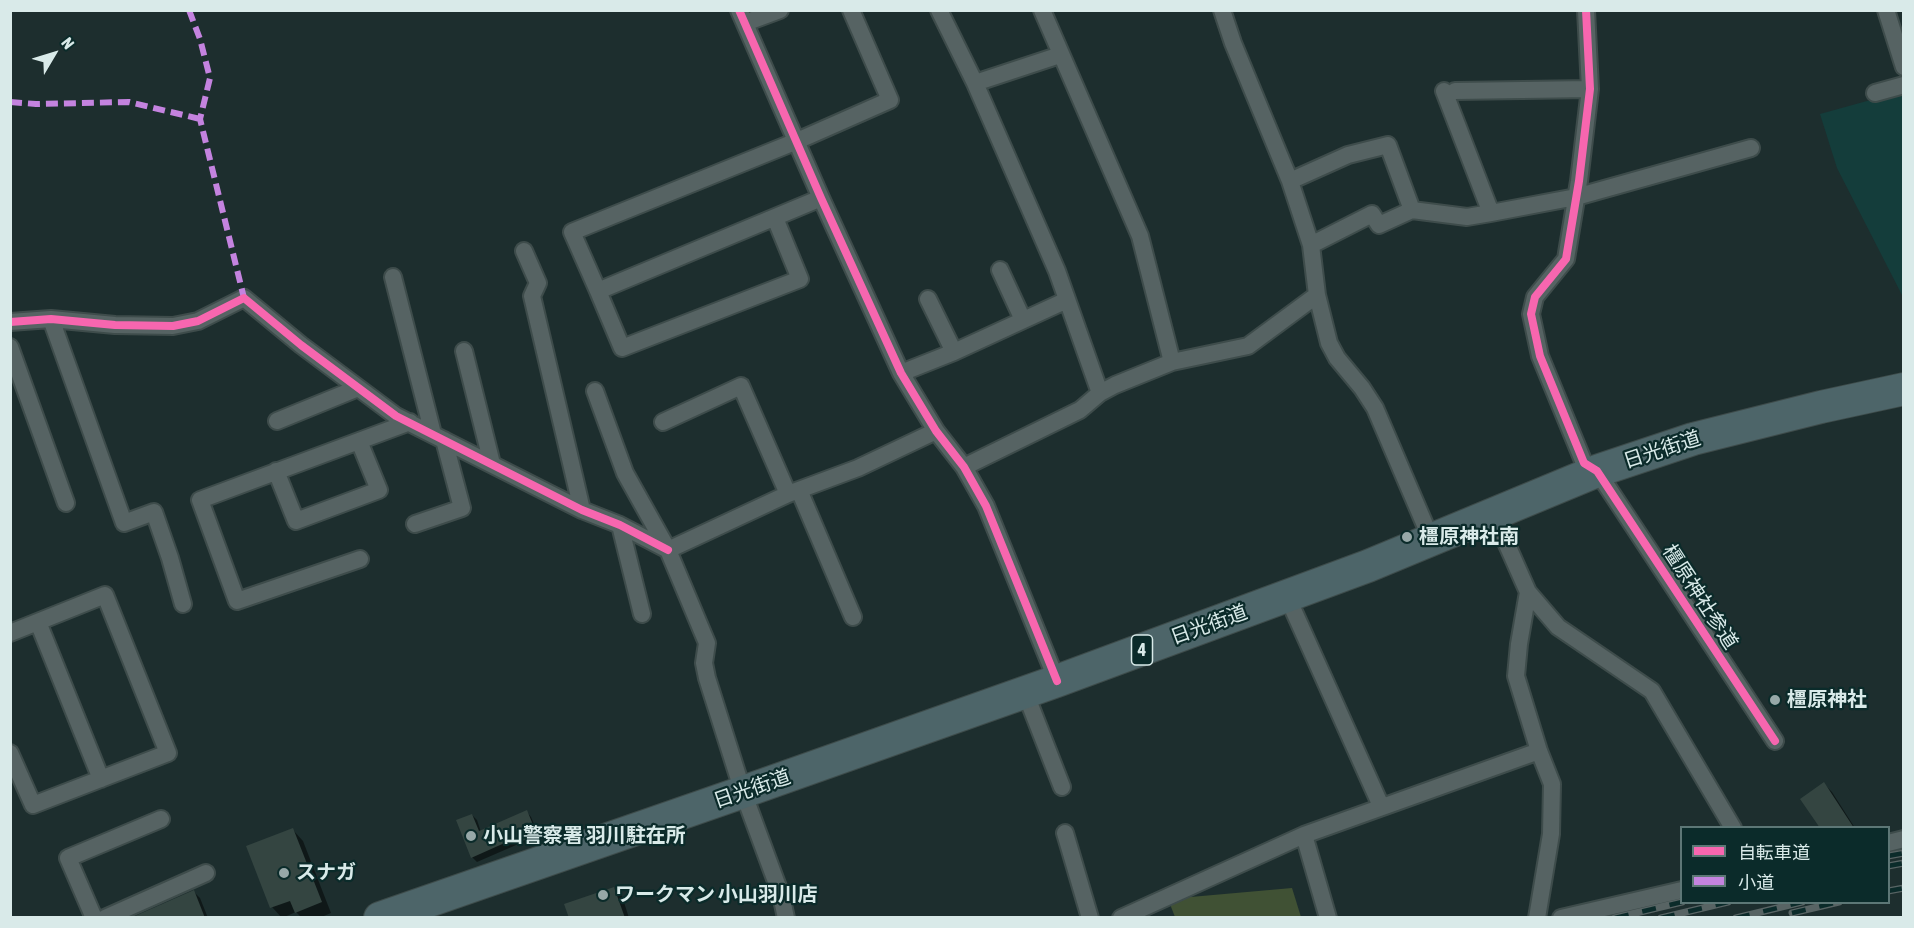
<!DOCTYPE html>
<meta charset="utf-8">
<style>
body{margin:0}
#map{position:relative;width:1914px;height:928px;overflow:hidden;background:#1d2e2e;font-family:"Asap Condensed","Noto Sans JP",sans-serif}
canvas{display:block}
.frame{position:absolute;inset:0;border:12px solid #d9eae9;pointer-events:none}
.legend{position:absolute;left:1680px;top:826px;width:210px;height:78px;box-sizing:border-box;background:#0b2b2a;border:2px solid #5d7776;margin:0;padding:8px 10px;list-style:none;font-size:18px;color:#d9eae9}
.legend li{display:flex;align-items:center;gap:12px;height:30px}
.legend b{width:30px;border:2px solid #5d7776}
.north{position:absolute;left:24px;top:24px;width:60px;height:60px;-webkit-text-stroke:4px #0b2b2a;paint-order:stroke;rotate:52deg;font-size:16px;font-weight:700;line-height:24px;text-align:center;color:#d9eae9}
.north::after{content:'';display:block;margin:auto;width:21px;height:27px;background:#d9eae9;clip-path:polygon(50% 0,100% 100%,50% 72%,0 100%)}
</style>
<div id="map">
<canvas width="1914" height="928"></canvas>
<div class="frame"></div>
<ul class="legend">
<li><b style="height:8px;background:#f766af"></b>自転車道</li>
<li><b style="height:8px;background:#c483df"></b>小道</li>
</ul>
<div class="north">N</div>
</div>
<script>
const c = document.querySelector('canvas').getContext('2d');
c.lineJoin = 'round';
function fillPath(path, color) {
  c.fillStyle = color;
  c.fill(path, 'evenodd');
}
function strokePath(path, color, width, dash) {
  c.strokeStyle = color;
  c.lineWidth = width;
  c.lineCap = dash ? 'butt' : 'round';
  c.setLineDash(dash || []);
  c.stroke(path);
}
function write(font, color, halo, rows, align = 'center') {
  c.font = font + ' "Asap Condensed","Noto Sans JP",sans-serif';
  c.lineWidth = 4.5;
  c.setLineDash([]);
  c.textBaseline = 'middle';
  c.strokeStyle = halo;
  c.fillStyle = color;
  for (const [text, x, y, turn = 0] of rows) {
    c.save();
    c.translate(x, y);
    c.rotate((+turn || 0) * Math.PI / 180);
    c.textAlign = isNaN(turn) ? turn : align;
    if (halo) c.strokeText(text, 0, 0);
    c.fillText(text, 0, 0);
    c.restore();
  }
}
const built = new Path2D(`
 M1903 91V297L1837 168 1820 114Z`);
const green = new Path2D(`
 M1292 888 1301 917H1175L1168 899Z`);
const shadow = new Path2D(`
 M1824 784 1832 792 1855 828H1822Z
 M527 812 531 817 541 840 527 846 523 842 477 862 472 857V815L477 820 481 832Z
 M293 830 303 841 331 913 319 918H302L296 912 282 918 272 907Z
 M614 888 622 896 629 918H571Z
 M194 892 200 898 208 918H136Z`);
const building = new Path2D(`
 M1824 782 1854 828H1820L1800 799Z
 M527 810 537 835 520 842 518 837 471 858 456 820 472 814 479 831Z
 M293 828 322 902 295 913 290 901 270 908 246 846Z
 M614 887 625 918H569L564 904Z
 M194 890 205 918H135V916Z`);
const street = new Path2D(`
 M739 10 821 198 901 373 936 431 964 467 986 506 1057 681
 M939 10 975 83 1057 271 1100 393
 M1042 10 1140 236 1172 362
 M1222 10 1233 43 1290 181 1311 245 1317 295 1329 343 1337 358 1362 388 1375 408 1431 539
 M1586 10 1590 89 1579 181 1566 259 1535 297 1531 314 1540 356 1584 463 1597 471 1775 741
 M1886 10 1904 67
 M745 23 780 10
 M975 83 1060 55
 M1444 91 1491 213
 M1455 91 1590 89
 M1875 93 1904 85
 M1290 181 1348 155 1388 145 1412 210 1467 217 1491 213 1576 197 1751 148
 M775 218 800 279 622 348 598 291 821 198
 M1311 245 1372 214 1379 225 1412 210
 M524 251 538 283 532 296 582 510
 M1000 270 1023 320
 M393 277 433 434
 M598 291 572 232 797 141 890 100 851 10
 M928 299 954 352
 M51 319 124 523 154 512 170 558 183 604
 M10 322 51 319 115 325 173 326 198 321 244 298 301 345 396 416 582 510 620 525 668 550
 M10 347 66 503
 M464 351 492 464
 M901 373 954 352 1067 300
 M595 391 625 473 668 550 707 643 704 663 707 678 743 792 781 895 786 918
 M277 421 358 388
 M663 422 741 386 788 494
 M964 467 1080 410 1100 393 1115 385 1172 362 1248 346 1317 295
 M276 471 296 521 379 490 359 441
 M799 490 853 617
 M1493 513 1528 592 1519 644 1516 676 1539 751 1552 784 1551 834 1537 918
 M415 524 462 508 444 440
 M620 525 642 614
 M668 550 788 494 858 468 936 431
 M360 559 237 601 200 500 410 422
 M1528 592 1558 627 1652 691 1733 828
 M1287 596 1381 806
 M38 622 101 779
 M10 633 105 595 168 753 33 805 10 753
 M1025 692 1062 787
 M1065 833 1090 918
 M1304 835 1328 918
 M1888 843 1904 839
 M94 918 68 858 161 819
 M105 918 206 873
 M1121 918 1304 835 1539 751
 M1561 918 1682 890`);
const highway = new Path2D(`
 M380 918 743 792 1057 681 1368 566 1597 471 1693 439 1821 407 1904 389`);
const rail = new Path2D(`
 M1888 856 1904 853
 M1888 866 1904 863
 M1888 891 1904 888
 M1792 913 1839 902
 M1615 918 1682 902
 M1661 918 1728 902
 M1736 918 1802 902`);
const quiet = new Path2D(`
 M189 10 200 39 210 78 200 119 244 298
 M10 102 36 104 129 102 200 119`);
const cycleway = new Path2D(`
 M739 10 821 198 901 373 936 431 964 467 986 506 1057 681
 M1586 10 1590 89 1579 181 1566 259 1535 297 1531 314 1540 356 1584 463 1597 471 1775 741
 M10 322 51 319 115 325 173 326 198 321 244 298 301 345 396 416 582 510 620 525 668 550`);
const markers = [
 [1407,537,6,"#97a8a8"],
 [1775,700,6,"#97a8a8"],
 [471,836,6,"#97a8a8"],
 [284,873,6,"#97a8a8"],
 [603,895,6,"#97a8a8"]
];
const shields = [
 [1142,650,21]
];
const shieldNames = [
 ["4",1142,650]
];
const streetNames = [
 ["日光街道",1662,450,-18],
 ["橿原神社参道",1700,597,57],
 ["日光街道",1209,625,-20],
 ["日光街道",752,789,-19]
];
const poiNames = [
 ["橿原神社南",1419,537],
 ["橿原神社",1787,700],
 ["小山警察署 羽川駐在所",483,836],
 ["スナガ",296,873],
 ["ワークマン 小山羽川店",615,895]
];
fillPath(built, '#143d3b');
fillPath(green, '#405134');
fillPath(shadow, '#0007');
fillPath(building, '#344541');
strokePath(street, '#3e4c4b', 20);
strokePath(highway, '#3e4c4b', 34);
strokePath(street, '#566363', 16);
strokePath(highway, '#4d6569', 32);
strokePath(rail, '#586464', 7);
strokePath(rail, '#0b2b2a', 4.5, [14]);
strokePath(quiet, '#c483df', 6, [12, 6]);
strokePath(cycleway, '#f766af', 8);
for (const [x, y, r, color] of markers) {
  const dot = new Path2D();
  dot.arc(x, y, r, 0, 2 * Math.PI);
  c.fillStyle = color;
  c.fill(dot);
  strokePath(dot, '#0b2b2a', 2);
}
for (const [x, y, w] of shields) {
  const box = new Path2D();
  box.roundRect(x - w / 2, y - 15, w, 30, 4.5);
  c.fillStyle = '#0b2b2a';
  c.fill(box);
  strokePath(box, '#d9eae9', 1.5);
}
write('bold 18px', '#d9eae9', null, shieldNames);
write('20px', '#d9eae9', '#0b2b2a', streetNames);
write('bold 20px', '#d9eae9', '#0b2b2a', poiNames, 'left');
</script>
